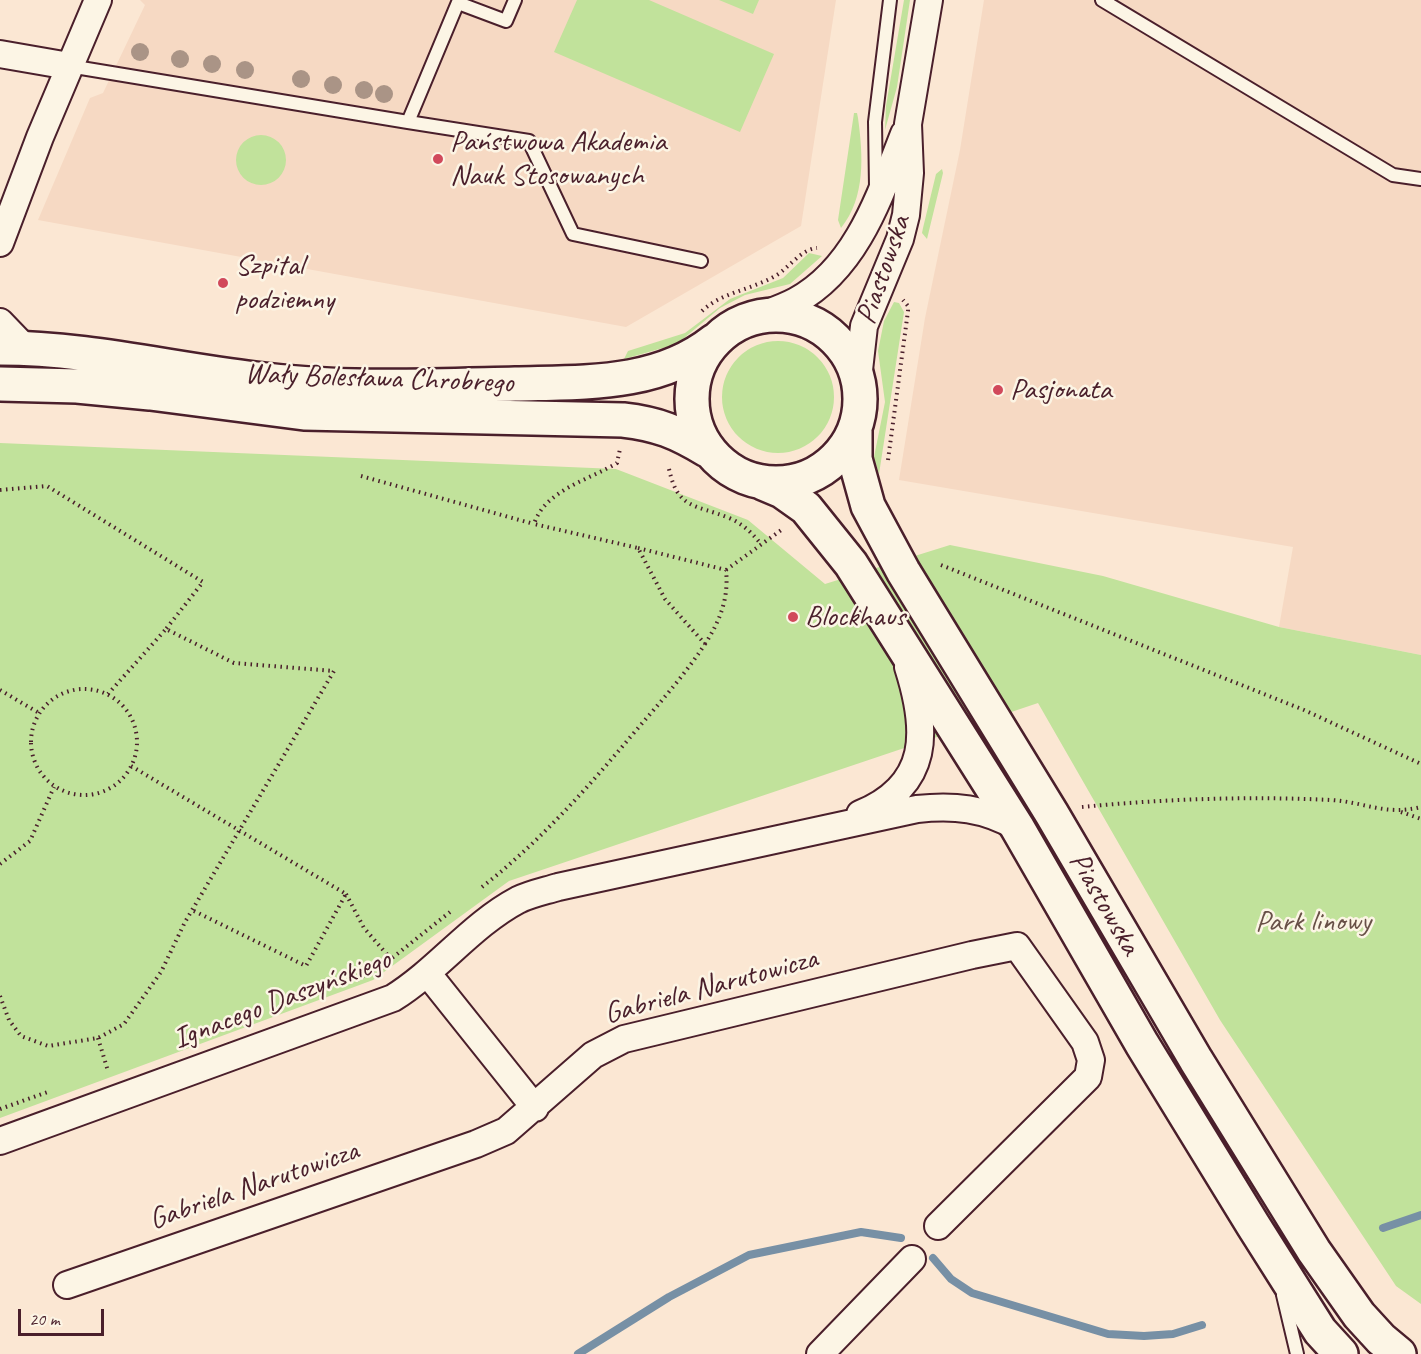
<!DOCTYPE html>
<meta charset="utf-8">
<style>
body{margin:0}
#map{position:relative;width:1421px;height:1354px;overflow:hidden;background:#fbe7d3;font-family:Caveat,sans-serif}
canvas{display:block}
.scale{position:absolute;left:18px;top:1309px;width:86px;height:27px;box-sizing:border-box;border:3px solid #4a1f2b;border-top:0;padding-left:8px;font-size:18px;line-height:21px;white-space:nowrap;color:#4a1f2b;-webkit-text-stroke:4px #fcf5e5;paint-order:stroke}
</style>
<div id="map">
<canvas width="1421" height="1354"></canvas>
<div class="scale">20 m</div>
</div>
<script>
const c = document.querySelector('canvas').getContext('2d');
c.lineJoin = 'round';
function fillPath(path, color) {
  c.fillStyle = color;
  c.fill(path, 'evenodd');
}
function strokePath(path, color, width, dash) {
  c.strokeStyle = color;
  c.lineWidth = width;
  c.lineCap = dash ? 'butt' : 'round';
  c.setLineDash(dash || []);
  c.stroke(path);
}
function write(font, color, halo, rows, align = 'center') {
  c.font = font + ' Caveat,sans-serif';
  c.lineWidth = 5;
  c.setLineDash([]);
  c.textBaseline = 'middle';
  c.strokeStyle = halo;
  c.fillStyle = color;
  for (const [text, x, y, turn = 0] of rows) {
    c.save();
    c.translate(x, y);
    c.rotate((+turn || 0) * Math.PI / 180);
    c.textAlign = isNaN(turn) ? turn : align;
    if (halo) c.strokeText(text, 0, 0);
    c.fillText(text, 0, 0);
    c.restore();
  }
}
const built = new Path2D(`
 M140 0H836L801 226 626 327 38 220 90 98 103 93 145 5Z
 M984 0H1421V655L1279 627 1293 547 899 480 925 318 960 150Z`);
const green = new Path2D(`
 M577 0H649L774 54 740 132 554 52Z
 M719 0H759L753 14Z
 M904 0H910L897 87 885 130 886 106Z
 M854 113H857L858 118C863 155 866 197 841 228L838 220Z
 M236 160a25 25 0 1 1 50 0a25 25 0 1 1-50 0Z
 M942 169 943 173 927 239 922 233 923 228 936 174Z
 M809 253 822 256 790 284 745 295 720 308 677 344 624 359 628 351 685 333 730 299 783 278Z
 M894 302 899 303 904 312 879 474 874 457 885 402 878 351 884 321Z
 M722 397a56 56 0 1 1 112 0a56 56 0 1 1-112 0Z
 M0 443 616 469 748 520 825 584 950 545 1103 576 1279 627 1421 655V1304L1396 1286 1220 1020 1038 703 509 881 373 980 0 1118Z`);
const stream = new Path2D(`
 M1383 1228 1421 1215
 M933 1258 951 1279 972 1293 1108 1334 1144 1336 1173 1334 1202 1325
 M578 1354 669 1297 749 1255 861 1232 901 1238`);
const path = new Path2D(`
 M702 311C722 292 751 290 775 276 788 269 801 249 817 248
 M888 460 908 311V306L903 300
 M669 469C678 510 695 504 729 518 743 524 752 533 761 544
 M361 476 534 524
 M0 490 47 486 203 582 166 629
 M638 548 726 570C729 598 720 621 705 644
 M941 565 1304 710 1421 764
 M726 570 784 528
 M31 742a53 53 0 1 1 106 0a53 53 0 1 1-106 0Z
 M0 690 39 713
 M131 766 346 894 306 966 192 910
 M1082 807C1164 799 1249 796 1331 800 1365 802 1385 816 1421 807
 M1401 812 1421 819
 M0 864 30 841 54 787
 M482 887C536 845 583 793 627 741 654 709 682 679 705 644L665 599 638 548 534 524C545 490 589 480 617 463L620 449
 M346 894 364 928 391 959
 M357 980 387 962 450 912
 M0 996 9 1020 21 1036 48 1046 98 1038 124 1024 161 972 185 922 334 671 234 663 166 629 108 694
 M98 1038 108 1071
 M0 1109 48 1092`);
const lane = new Path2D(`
 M1102 0 1393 175 1421 179
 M458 3 506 21 515 0
 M69 66 408 122 459 0
 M408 122 529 141 573 234 701 261
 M876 187 875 122 890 0
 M1283 1295 1297 1354`);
const street = new Path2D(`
 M0 54 69 66
 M0 243 40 137 98 0
 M757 317C770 312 783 308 796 301 857 268 880 195 904 134
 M0 322 25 348
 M858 379 864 326 900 239 906 215 910 173 908 124 929 0
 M860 814C931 785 928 730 908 667
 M428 974 535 1108
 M0 1141 393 998C438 970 471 925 518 900 530 894 545 891 558 887L917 809C954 805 984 808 1017 827
 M67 1285 476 1144 506 1131 593 1055 624 1039 972 955 1017 946 1085 1042 1091 1060 1088 1077 938 1226
 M820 1354 912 1259`);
const secondary = new Path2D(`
 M692 399a84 84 0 1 1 168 0a84 84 0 1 1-168 0Z
 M0 348C87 348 170 369 256 379 342 390 429 386 515 384 585 382 657 386 714 341
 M0 384 77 386 150 393 304 413 623 420C658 424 677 432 707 450
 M855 431V459L868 506 903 571 1052 814 1196 1060 1314 1251 1359 1315 1381 1339 1399 1354
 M763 483 782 491 806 508 851 564 1017 827 1142 1044 1253 1225 1320 1331 1341 1354`);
const trees = [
 [140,52],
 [180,59],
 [212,64],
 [245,70],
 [301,79],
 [333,85],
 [364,90],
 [384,94]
];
const markers = [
 [438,159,6,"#d1495b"],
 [223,283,6,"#d1495b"],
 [998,390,6,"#d1495b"],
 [793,617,6,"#d1495b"]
];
const poiNames = [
 ["Państwowa Akademia",450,142],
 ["Nauk Stosowanych",450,176],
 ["Szpital",235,266],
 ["podziemny",235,300],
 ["Pasjonata",1010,390],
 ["Blockhaus",805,617]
];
const streetNames = [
 ["Piastowska",884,270,-71],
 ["Wały Bolesława Chrobrego",379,379,2],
 ["Piastowska",1104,904,60],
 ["Gabriela Narutowicza",711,987,-15],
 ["Ignacego Daszyńskiego",282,1000,-21],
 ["Gabriela Narutowicza",254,1186,-19]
];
const parkNames = [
 ["Park linowy",1313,922]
];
fillPath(built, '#f6d9c3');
fillPath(green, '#c1e29b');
strokePath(stream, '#7790a5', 8);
strokePath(lane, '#4a1f2b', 16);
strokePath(street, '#4a1f2b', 30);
strokePath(secondary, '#4a1f2b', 38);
strokePath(path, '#4a1f2b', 4, [1.5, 4.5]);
strokePath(lane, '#fcf5e5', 12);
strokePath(street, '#fcf5e5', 26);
strokePath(secondary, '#fcf5e5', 33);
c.fillStyle = '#aa9486';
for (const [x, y] of trees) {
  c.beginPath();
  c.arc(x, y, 9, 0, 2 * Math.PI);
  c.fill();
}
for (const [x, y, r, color] of markers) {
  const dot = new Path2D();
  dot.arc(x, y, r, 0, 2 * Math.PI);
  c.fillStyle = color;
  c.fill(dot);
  strokePath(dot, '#fcf5e5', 2);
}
write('30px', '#4a1f2b', '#fcf5e5', poiNames, 'left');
write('30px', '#4a1f2b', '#fcf5e5', streetNames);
write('30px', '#685047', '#fcf5e5', parkNames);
</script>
